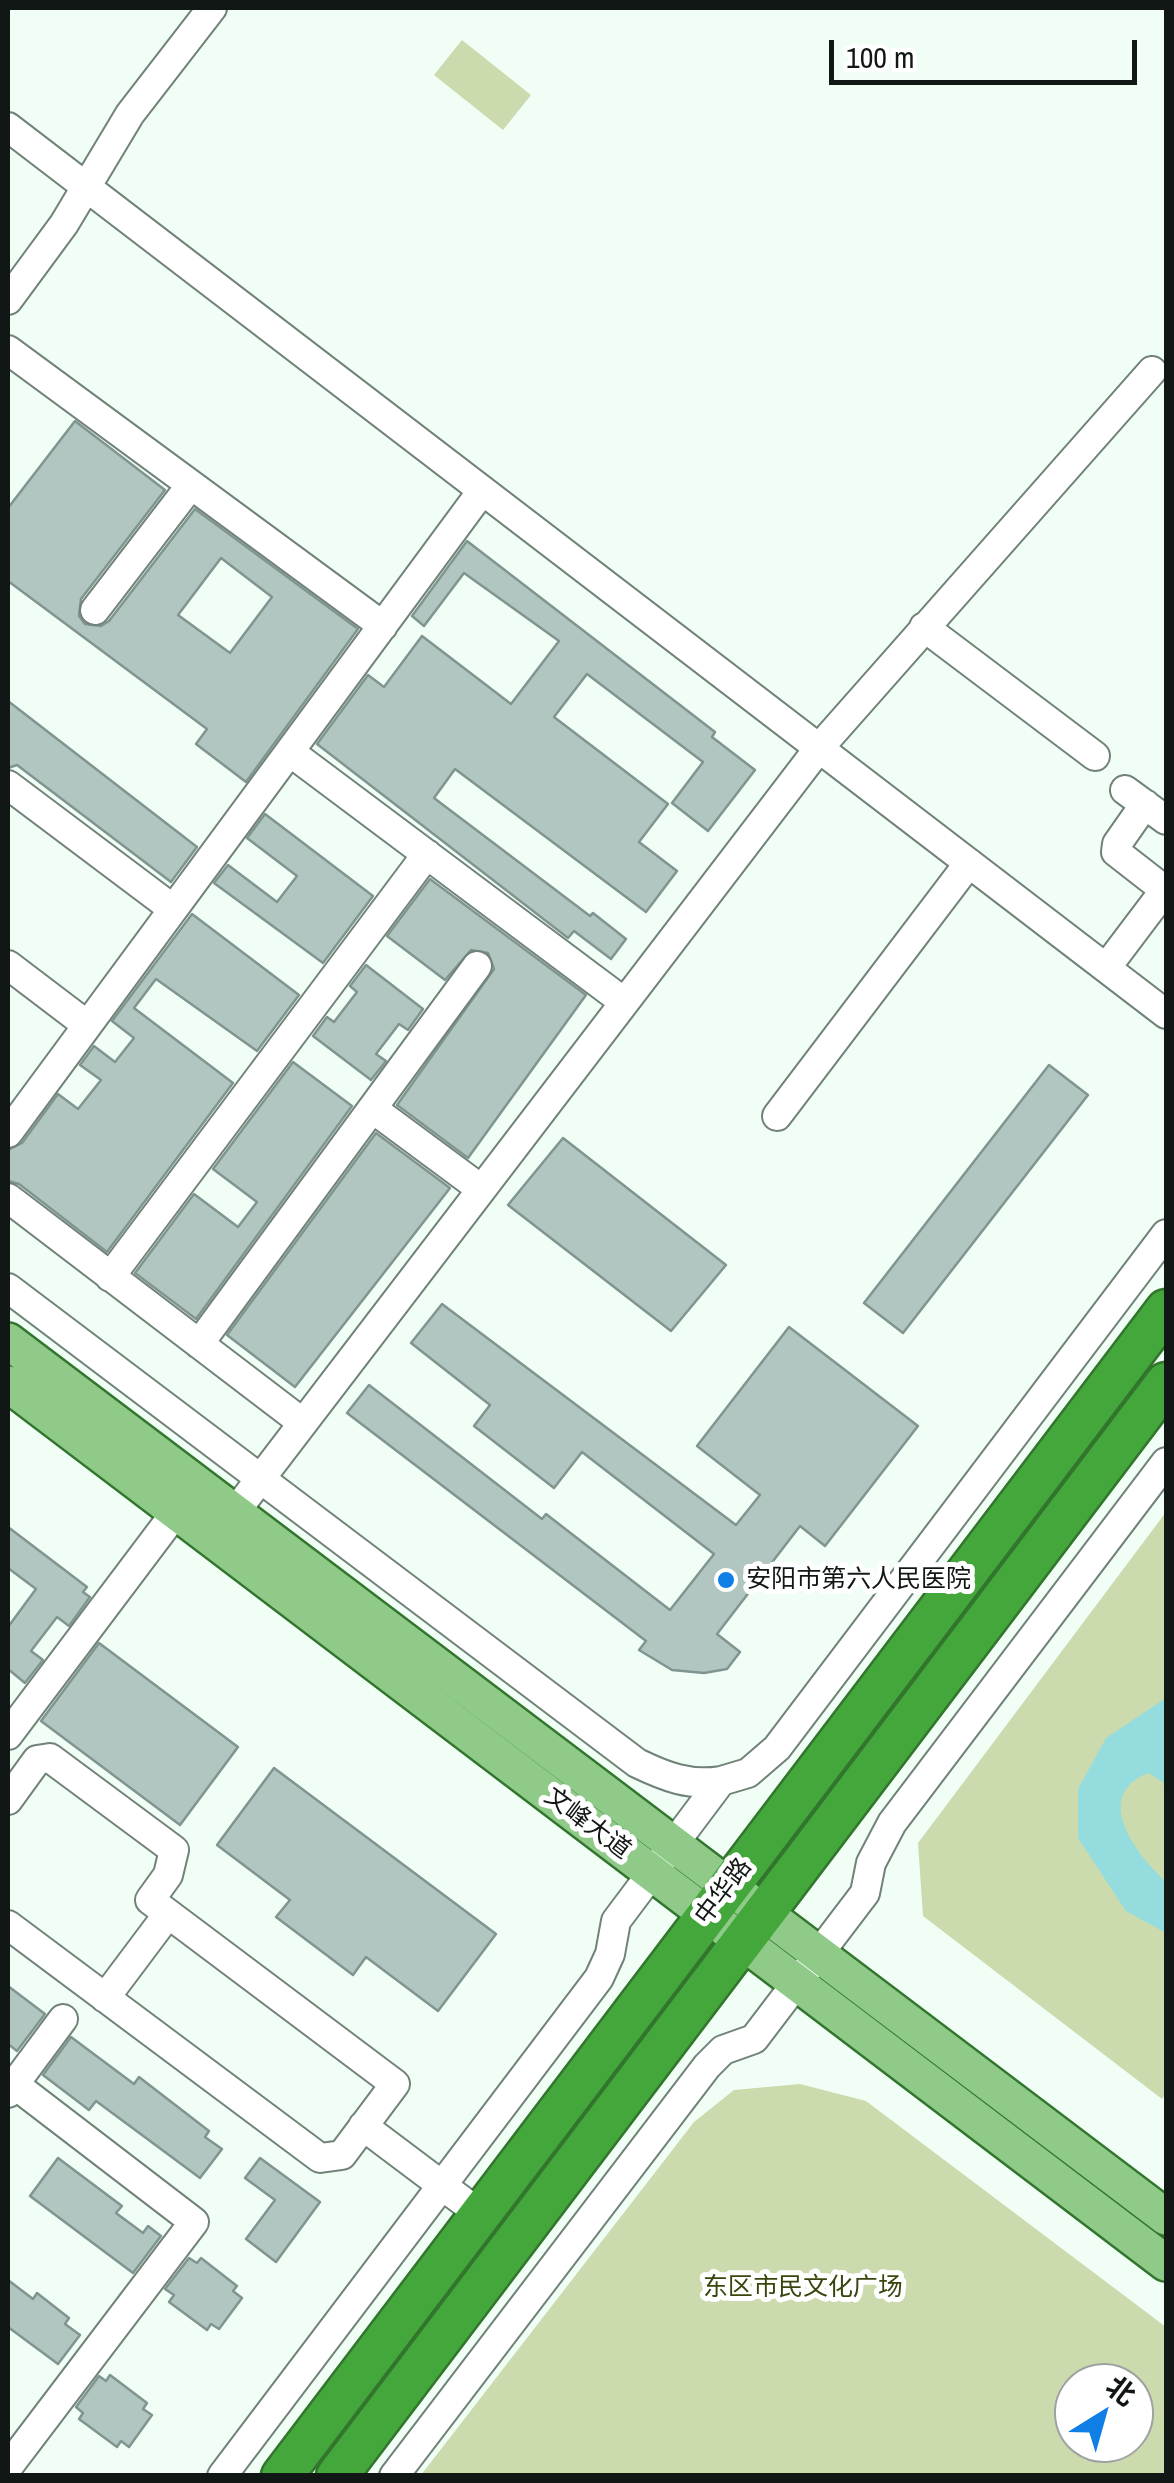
<!DOCTYPE html>
<meta charset="utf-8">
<style>
body{margin:0}
#map{position:relative;width:1174px;height:2483px;overflow:hidden;background:#f0fef6;font-family:"Archivo Narrow","Noto Sans SC",sans-serif}
canvas{display:block}
.frame{position:absolute;inset:0;border:10px solid #111714;pointer-events:none}
.north{position:absolute;left:1054px;top:2363px;width:100px;height:100px;box-sizing:border-box;background:#fff;border:2px solid #a0a2a1;border-radius:50%;rotate:37deg;font-size:28px;font-weight:700;line-height:40px;text-align:center;color:#111714}
.north::after{content:'';display:block;margin:auto;width:35px;height:45px;background:#0f7ee5;clip-path:polygon(50% 0,100% 100%,50% 72%,0 100%)}
.scale{position:absolute;left:829px;top:40px;width:308px;height:45px;box-sizing:border-box;border:5px solid #111714;border-top:0;padding-left:12px;font-size:30px;line-height:35px;white-space:nowrap;color:#111714;-webkit-text-stroke:8px #fff;paint-order:stroke}
</style>
<div id="map">
<canvas width="1174" height="2483"></canvas>
<div class="frame"></div>
<div class="north">北</div>
<div class="scale">100 m</div>
</div>
<script>
const c = document.querySelector('canvas').getContext('2d');
c.lineJoin = 'round';
function fillPath(path, color) {
  c.fillStyle = color;
  c.fill(path, 'evenodd');
}
function strokePath(path, color, width, dash) {
  c.strokeStyle = color;
  c.lineWidth = width;
  c.lineCap = dash ? 'butt' : 'round';
  c.setLineDash(dash || []);
  c.stroke(path);
}
function write(font, color, halo, rows, align = 'center') {
  c.font = font + ' "Archivo Narrow","Noto Sans SC",sans-serif';
  c.lineWidth = 10;
  c.setLineDash([]);
  c.textBaseline = 'middle';
  c.strokeStyle = halo;
  c.fillStyle = color;
  for (const [text, x, y, turn = 0] of rows) {
    c.save();
    c.translate(x, y);
    c.rotate((+turn || 0) * Math.PI / 180);
    c.textAlign = isNaN(turn) ? turn : align;
    if (halo) c.strokeText(text, 0, 0);
    c.fillText(text, 0, 0);
    c.restore();
  }
}
const green = new Path2D(`
 M462 40 531 95 503 130 434 75Z
 M1166 1512V2093L1162 2099 923 1916 918 1843Z
 M800 2084 866 2101 1166 2327V2475H421L694 2122 734 2090ZM1074 2383H1134V2443H1074Z`);
const water = new Path2D(`
 M1166 1698V1800L1163 1782 1148 1773C1090 1796 1138 1856 1166 1882V1933L1126 1911 1078 1838V1789L1106 1738Z`);
const building = new Path2D(`
 M75 421 165 490 81 599 79 616 85 624 101 626 109 621 195 509 358 629 246 782 196 744 207 729 8 581V508ZM221 558 272 597 230 653 178 615Z
 M467 541 715 732 712 737 755 770 708 831 672 803 703 762 587 674 554 717 668 804 639 842 677 871 646 912 455 769 434 798 590 916 593 913 626 939 611 959 574 931 568 938 317 744 368 675 384 687 422 636 511 704 559 641 464 573 424 626 412 616Z
 M8 701 197 847 171 882 17 765 8 768Z
 M265 814 373 896 323 963 214 883 228 865 277 902 297 876 247 838Z
 M430 879 586 995 468 1158 397 1105 494 969 488 953 471 950 445 980 387 936Z
 M192 914 299 995 257 1051 156 979 134 1008 233 1083 107 1252 19 1184 8 1181V1150L22 1143 58 1094 78 1109 101 1080 80 1065 94 1046 115 1062 134 1038 112 1021Z
 M366 965 423 1009 408 1030 399 1024 376 1054 386 1061 371 1080 313 1036 327 1017 334 1022 357 992 350 986Z
 M293 1062 352 1106 196 1319 135 1273 194 1194 238 1227 257 1202 213 1169Z
 M1049 1065 1088 1095 903 1333 864 1303Z
 M376 1133 450 1188 295 1387 227 1335Z
 M563 1138 726 1265 671 1331 508 1205Z
 M442 1304 736 1525 760 1495 697 1446 789 1327 918 1426 825 1546 800 1526 717 1634 740 1652 727 1669 704 1673 672 1670 639 1650 646 1641 347 1413 369 1385 542 1519 546 1514 670 1610 714 1554 582 1452 554 1488 474 1426 490 1405 411 1343Z
 M8 1527 87 1587 83 1592 90 1597 69 1626 57 1617 31 1651 43 1660 25 1683 8 1669V1627L36 1589 8 1568Z
 M99 1643 238 1747 180 1825 41 1721Z
 M274 1768 496 1934 438 2011 366 1957 353 1975 276 1917 290 1900 217 1845Z
 M8 1986 45 2014 17 2051 8 2044Z
 M71 2037 134 2084 139 2077 209 2131 205 2137 222 2149 200 2178 96 2101 89 2110 43 2075Z
 M58 2158 122 2206 116 2213 143 2233 148 2226 161 2236 133 2273 30 2196Z
 M260 2158 320 2202 276 2262 246 2239 275 2200 245 2178Z
 M189 2258 197 2263 201 2258 237 2286 233 2291 242 2298 219 2329 211 2324 207 2330 169 2302 174 2295 165 2289Z
 M8 2280 33 2299 37 2293 69 2318 65 2324 80 2335 58 2364 8 2327Z
 M110 2375 147 2403 143 2409 152 2415 129 2447 121 2441 117 2447 79 2419 83 2413 76 2407 99 2376 106 2381Z`);
const minor = new Path2D(`
 M8 127 1166 1014
 M8 300 64 224 130 114 212 8
 M8 350 383 626
 M95 610 191 485
 M924 627 1095 756
 M290 752 624 1002
 M8 785 173 909
 M1125 790 1166 820
 M1145 804 1117 844 1116 852 1166 891
 M8 965 87 1025
 M1106 968 1165 890
 M373 1109 481 1189
 M777 1116 969 863
 M8 1133 482 491
 M8 1198 303 1423
 M110 1277 427 854
 M8 1288 637 1763C666 1777 689 1786 721 1781
 M199 1344 477 966
 M235 1512 819 748 1152 371
 M8 1735 176 1512
 M8 1800 37 1760 50 1758 174 1850 168 1875 150 1900 395 2084 342 2155 320 2158 8 1925
 M105 1998 168 1914
 M8 2093 63 2019
 M363 2126 480 2214
 M8 2467 194 2222 14 2084
 M222 2476 599 1978 610 1954 616 1921 721 1781 748 1773 777 1748 1166 1234
 M394 2476 707 2066 723 2050 754 2039 865 1893 871 1863 892 1823 1166 1462`);
const major = new Path2D(`
 M8 1341 1166 2217
 M8 1384 1166 2263`);
const highway = new Path2D(`
 M282 2476 1166 1310
 M337 2476 1166 1383`);
const markers = [
 [726,1580,10,"#0f7ee5"]
];
const poiNames = [
 ["安阳市第六人民医院",746,1580]
];
const streetNames = [
 ["文峰大道",587,1824,37],
 ["中华路",724,1892,-53]
];
const parkNames = [
 ["东区市民文化广场",803,2288]
];
fillPath(green, '#cbdbad');
fillPath(water, '#95dcde');
fillPath(building, '#b1c6c1');
strokePath(building, '#819590', 2.5);
strokePath(minor, '#718278', 32);
strokePath(major, '#32752d', 40);
strokePath(highway, '#32752d', 45);
strokePath(minor, '#fff', 28);
strokePath(major, '#8fca89', 35);
strokePath(highway, '#44a73b', 40);
for (const [x, y, r, color] of markers) {
  const dot = new Path2D();
  dot.arc(x, y, r, 0, 2 * Math.PI);
  c.fillStyle = color;
  c.fill(dot);
  strokePath(dot, '#fff', 4);
}
write('25px', '#111714', '#fff', poiNames, 'left');
write('25px', '#111714', '#fff', streetNames);
write('25px', '#37460d', '#fff', parkNames);
</script>
